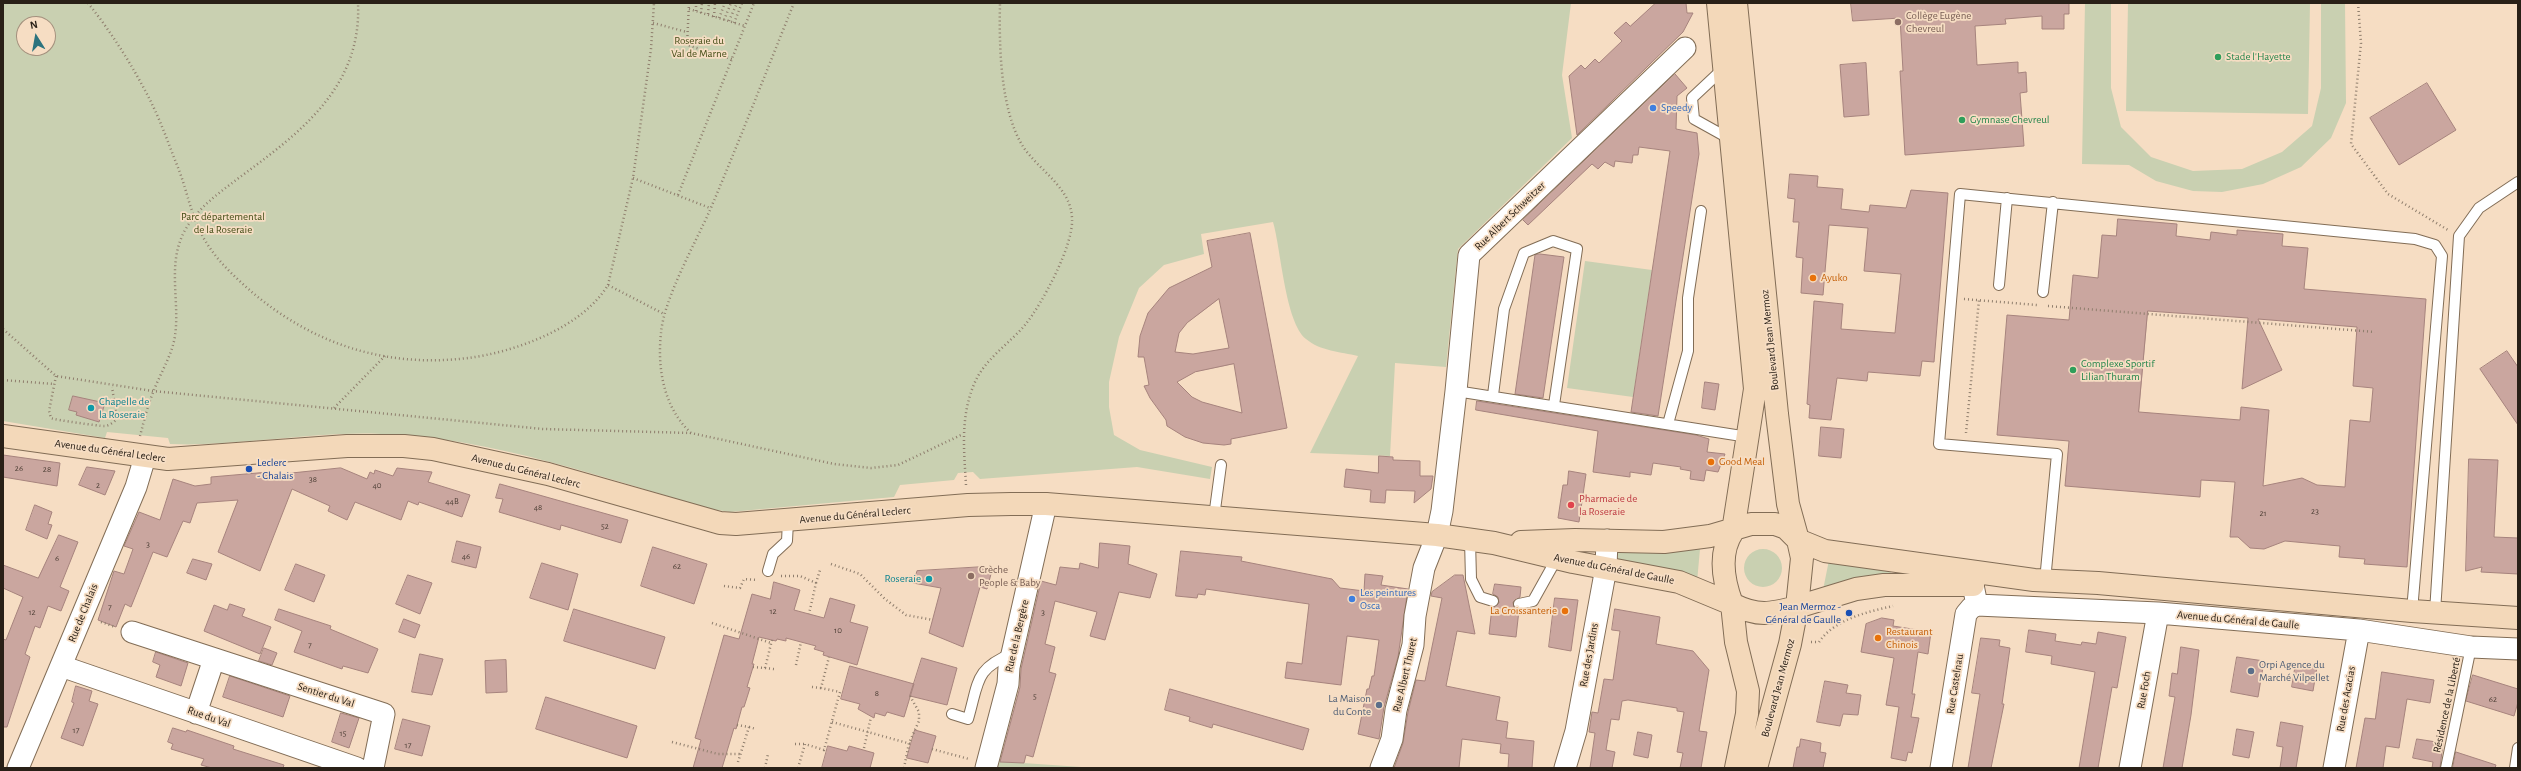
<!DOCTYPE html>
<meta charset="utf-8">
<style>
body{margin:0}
#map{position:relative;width:2521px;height:771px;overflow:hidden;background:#f6ddc3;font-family:"Alegreya Sans",sans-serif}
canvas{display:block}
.frame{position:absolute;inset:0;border:4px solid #292017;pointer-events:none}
.north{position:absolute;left:16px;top:16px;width:40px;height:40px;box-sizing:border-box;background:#f6ddc3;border:1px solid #a4917e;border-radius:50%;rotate:349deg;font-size:11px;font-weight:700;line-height:16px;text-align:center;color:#292017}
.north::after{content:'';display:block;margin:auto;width:14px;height:18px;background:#2c737e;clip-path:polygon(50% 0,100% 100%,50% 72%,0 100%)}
</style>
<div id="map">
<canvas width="2521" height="771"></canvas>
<div class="frame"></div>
<div class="north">N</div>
</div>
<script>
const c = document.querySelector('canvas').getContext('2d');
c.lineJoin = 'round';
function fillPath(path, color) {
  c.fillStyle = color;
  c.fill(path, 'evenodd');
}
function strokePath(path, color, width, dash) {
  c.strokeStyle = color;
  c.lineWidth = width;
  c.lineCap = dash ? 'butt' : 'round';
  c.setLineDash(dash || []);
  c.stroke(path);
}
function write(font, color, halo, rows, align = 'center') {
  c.font = font + ' "Alegreya Sans",sans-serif';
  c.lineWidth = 3.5;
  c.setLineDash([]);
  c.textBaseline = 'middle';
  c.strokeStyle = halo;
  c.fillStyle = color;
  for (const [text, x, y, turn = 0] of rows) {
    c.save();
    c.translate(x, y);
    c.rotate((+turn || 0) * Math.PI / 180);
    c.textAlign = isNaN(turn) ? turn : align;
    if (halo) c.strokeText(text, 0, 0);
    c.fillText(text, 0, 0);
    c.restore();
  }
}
const green = new Path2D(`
 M3 3H1571L1562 75 1572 138 1458 249 1446 367 1395 363 1390 456 1310 453 1358 356C1341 352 1320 351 1306 339 1285 322 1281 249 1273 222L1201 234 1204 254 1164 265 1139 288 1119 337 1109 382V407L1114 435 1140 450 1212 467 1210 479 1137 467 980 479 973 472 958 473 954 480 900 485 894 497 730 512 711 509C607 479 490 437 381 434 310 431 240 447 170 444L168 438 107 432 105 438 3 421ZM24 24H48V48H24Z
 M2085 3H2111V88L2121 127 2151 157 2193 171 2242 169 2282 152 2312 126 2321 88V3H2345L2346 103 2331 138 2301 167 2263 184 2222 192 2193 191 2156 181 2129 165 2082 164Z
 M2128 3H2310L2308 114 2126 111Z
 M1585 261 1652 270 1633 397 1567 388Z
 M1700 549 1697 582 1618 559V551L1665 553Z
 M1744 568a19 19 0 1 1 38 0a19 19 0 1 1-38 0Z
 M1829 560 1890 570 1891 574 1823 590Z
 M994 761 1096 768H992Z`);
const building = new Path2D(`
 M1656 3H1686L1687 13H1693L1683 32 1577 135 1569 76 1581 65 1585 69 1595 59 1599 63 1622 41 1614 33 1626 22 1630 26Z
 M1851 3H2069V14H2064V29H2042V16L2005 19 2006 24 1975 26 1977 65 2018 62V73L2026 72 2027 92 2020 93 2024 146 1905 155 1900 71H1903L1900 18 1853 21Z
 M1866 63 1869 115 1844 117 1840 65Z
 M1675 74 1687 88 1677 96 1676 129 1697 133 1699 154 1658 416 1631 412 1670 151 1639 147 1638 155H1633L1632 163 1615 161 1614 167 1605 162 1598 169 1592 164 1528 225 1523 220Z
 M2427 83 2456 130 2399 165 2370 118Z
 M1790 174 1818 176 1817 187 1843 189 1841 209 1869 212 1870 205 1906 208 1911 190 1948 193 1934 362 1922 361 1920 376 1868 372 1867 381 1837 378 1831 420 1809 418 1810 405 1807 404 1814 301 1843 304 1841 329 1895 333 1901 274 1864 271 1868 228 1829 225 1823 295 1801 293 1803 258 1796 257 1799 222H1793L1795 199 1788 198Z
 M2118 219 2177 224 2176 236 2210 240 2211 232 2237 235V230L2283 234 2282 246 2308 248 2304 289 2426 299 2407 567 2364 564 2365 559 2339 557 2340 546 2285 541 2264 549 2250 548 2238 537H2230L2235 482 2201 480 2200 497 2065 486 2069 441 1997 435 2007 315 2069 320 2073 275 2098 278 2102 235 2116 236ZM2148 311 2248 318 2242 389 2282 370 2258 319 2357 327 2353 386 2373 388 2370 422 2350 420 2345 487 2317 485 2302 478 2263 486 2269 410 2241 407 2240 420 2139 412Z
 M1250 233 1287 428 1231 439V444L1224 445 1203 443 1185 437 1167 426 1166 420 1150 398 1144 386 1149 385 1144 357H1138L1140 336 1148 313 1169 288 1212 267 1207 241ZM1219 299 1229 348 1193 354 1175 352 1179 333 1187 323ZM1234 364 1242 413 1202 402 1192 397 1177 382 1195 372Z
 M1540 254 1564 257 1543 398 1515 394 1535 255Z
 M2507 351 2518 367V425L2480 369Z
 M1705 382 1719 384 1715 410 1702 408Z
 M73 396 105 403 99 422 76 415 77 412 69 410Z
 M1477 401 1696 435 1709 439 1707 452 1725 454 1718 472 1706 470 1704 481 1690 479 1691 471 1680 469 1681 467 1653 463 1651 475 1630 472V477L1593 472 1598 431 1476 410Z
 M1821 427 1844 429 1841 458 1819 456Z
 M3 455 60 463 57 486 3 477Z
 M1379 456 1393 457V460L1420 461V476H1433L1431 489 1414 503 1415 491 1386 490 1385 503 1370 502 1371 490 1344 487 1346 469 1378 473Z
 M2469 459 2498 460 2494 537 2518 538V574L2481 572 2482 567 2466 571Z
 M87 467 115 471 105 495 79 485Z
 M341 468 367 479 370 472 374 474 375 470 393 476 397 468 432 472 428 482 470 495 462 517 419 502 418 505 408 501 401 520 355 502 347 520 328 511 330 506 292 489 260 571 218 552 238 500 197 503 190 523 183 521 167 557 153 552 131 607 125 604 116 627 98 620 114 571 124 574 133 549 124 546 139 512 160 520 173 479 195 486 211 484V477L269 472V475Z
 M1569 471 1586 474 1579 522 1558 518 1563 485H1567Z
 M500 484 628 520 621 543 561 525 560 530 499 512 503 499 496 498Z
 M35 505 52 512 48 524 52 525 47 539 26 530Z
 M59 535 78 542 60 587 69 591 61 611 48 606 40 628 35 626 25 654 30 657 7 727H3V639L6 640 23 597 3 588V565L38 578Z
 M457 541 481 547 476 568 452 562Z
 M1100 543 1130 546 1128 564 1157 574 1150 598 1119 592 1105 640 1090 636 1097 612 1055 601 1045 644 1055 647 1049 672 1056 674 1033 757 1026 755 1024 763 1000 762 1020 687 1021 669 1041 581 1056 585 1060 567 1079 569 1080 563 1098 568Z
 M653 547 707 564 694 604 641 586Z
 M1181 551 1242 557 1241 561 1332 579 1340 588 1364 591 1365 574 1383 576 1381 585 1408 589 1398 657 1384 707 1379 739 1358 734 1367 689H1369L1372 676H1374L1379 640 1347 636 1341 685 1285 678 1287 662 1302 664 1309 604 1206 589 1205 595 1198 594 1197 598 1176 596Z
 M193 559 212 564 206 580 187 573Z
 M542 563 578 574 568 610 530 598Z
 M296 564 325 575 314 602 285 590Z
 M981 567 991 574 987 589 980 587 963 647 929 633 941 588 913 583 917 571Z
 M408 575 432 583 420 614 396 604Z
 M1455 575H1463L1475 634 1457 631 1446 686 1500 697 1496 720 1508 722 1506 738 1534 741 1532 768H1508L1509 754 1500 753 1501 744 1462 739 1459 768H1394L1403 743 1408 712 1416 680 1425 681 1442 598 1431 596 1432 592Z
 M774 582 800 590 794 610 824 618 830 598 855 605 850 622 868 627 857 665 823 655 824 652 814 649 816 646 786 638V641L777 639 776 641 759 637 752 664H754L747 687 750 688 744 707H742L736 729 734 728 722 768H693L701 740 695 738 724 635 739 639 752 594 770 599Z
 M1495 584 1521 587 1520 597 1513 602 1514 608 1519 610 1516 637 1489 634 1492 607 1499 603 1498 597 1493 594Z
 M1555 598 1578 600 1571 651 1549 647Z
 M230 604 245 609 242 616 271 627 260 654 204 631 214 605 227 610Z
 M279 609 331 626 330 629 378 649 368 673 343 666 342 669 294 652 302 631 275 620Z
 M574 609 665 637 655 669 564 641Z
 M1615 609 1660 617 1656 644 1693 651 1709 670 1699 731 1707 732 1701 768H1680L1683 753 1677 752 1684 712 1677 711V708L1628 700 1622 701 1619 720 1611 719 1606 750 1615 752 1612 768H1590L1595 733 1589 732 1592 712 1598 713 1604 679 1613 680 1620 631 1612 630Z
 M1882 618 1894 620 1893 626 1931 632 1928 654 1918 652 1912 694H1915L1911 717 1919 718 1912 753 1908 752 1906 761 1891 758 1899 707 1886 705 1894 658 1861 652 1866 624Z
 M404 619 420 625 415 638 399 632Z
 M2029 630 2056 634 2055 641 2081 645 2082 642 2096 644 2098 632 2126 637 2117 688 2112 687 2098 768H2079L2095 672 2051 664 2052 656 2026 652Z
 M1981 638 2000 640 1999 646 2010 648 2002 704H2004L1991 768H1968L1980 694 1972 693Z
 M2181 647 2199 650 2191 715 2182 768H2163L2175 697 2169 696 2172 673 2177 674Z
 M264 648 277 653 272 665 259 661Z
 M156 652 188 663 181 686 156 677 160 665 153 662Z
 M420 654 443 659 432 695 412 692Z
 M2237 657 2264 661 2258 697 2231 692Z
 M922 658 957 668 947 705 910 696Z
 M506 660 507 692 486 693 485 661Z
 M2296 663 2317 667 2313 691 2292 687Z
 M850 666 914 684 904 717 887 712 885 716 875 713 874 718 858 709 860 704 841 699Z
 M2382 672 2434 680 2430 703 2407 699 2399 748 2386 746 2383 768H2356L2365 718 2375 719Z
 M2473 675 2518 689V702L2514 716 2466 701Z
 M230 676 290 696 283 717 223 697Z
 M1825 681 1848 685 1846 693 1861 695 1858 715 1843 714 1840 726 1817 722Z
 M76 686 92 691 89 701 98 704 83 746 61 738 74 703 72 702Z
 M1170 689 1309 729 1303 750 1213 724 1212 728 1189 721 1190 717 1165 710Z
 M546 697 637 726 627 758 536 729Z
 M341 713 359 718 349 748 332 742Z
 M403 719 430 726 422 756 395 749Z
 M2281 722 2303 726 2296 768H2280L2283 747 2277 746Z
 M173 728 186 732 187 730 234 746 233 749 284 765 283 768H212L201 765 204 759 171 749 173 744 168 742Z
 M2237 729 2254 732 2249 758 2233 755Z
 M915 730 936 736 928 763 907 758Z
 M1638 732 1652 735 1648 758 1634 755Z
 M1801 739 1821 743 1820 752 1826 753 1823 768H1793L1797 747H1799Z
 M2417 739 2443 743 2440 768H2432L2433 762 2413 758Z
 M828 746 847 751 849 746 874 753 870 768H822Z
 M2456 752 2496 765 2495 768H2453Z`);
const path = new Path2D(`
 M88 3C112 33 134 68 151 102 162 124 170 148 179 170 188 194 192 220 206 242 218 262 236 278 253 293 315 345 387 368 468 358 515 352 582 328 608 285L664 314
 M689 3 687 45 732 59
 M2358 3 2361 43 2351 144 2388 194 2448 230
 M689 9 745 26
 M696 11V3
 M701 13 702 3
 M708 14 709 3
 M714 17 715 3
 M719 18 725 3
 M724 20 731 3
 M729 21 737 3
 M653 23 687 32
 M734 23 742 3
 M633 178 710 208
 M678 195 754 3
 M608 285 633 178 651 49 654 3
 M1964 299 2037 305
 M2048 306 2375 332
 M3 329 56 376 153 391 543 429 691 433 834 464 871 468 898 465 963 434
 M56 376 49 411 51 418C55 420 99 426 104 426 109 426 114 422 117 419L112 387
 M3 380 54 384
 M334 408 385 356
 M691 433C664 408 657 369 661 333 664 298 695 244 710 210 739 142 766 72 794 3
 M1966 433 1979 300
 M140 436C144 421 148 404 154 390 161 372 172 355 175 336 180 301 167 265 184 232 197 208 219 193 240 177 300 133 362 87 358 3
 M966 485C964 449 960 416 975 382 985 359 1010 343 1025 325 1042 304 1074 245 1072 218 1071 188 1040 171 1024 148 1000 112 999 44 1000 3
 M831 564 860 574 885 599 906 615 933 620
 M781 576H800L816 583 809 614
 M816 583 820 570
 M724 586 740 588 744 579 757 580
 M101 622 115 627
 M712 623 771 643
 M1811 642H1819C1835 619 1867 612 1893 606
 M796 665 801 642
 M753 667 765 668 772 640
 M765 668 774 669
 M812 687 821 688
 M832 722 911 744
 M737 725 749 727 738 762
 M749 727 756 729
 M672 742 718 754H741
 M795 744H805
 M864 748 871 717
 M932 749 969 759
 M765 768 768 754
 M798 768 805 744 824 750 840 692 821 688 829 657
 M904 768 909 743 919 721V712L910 696`);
const lane = new Path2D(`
 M1724 68 1692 98 1694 119 1730 139
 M1999 285 2007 198
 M2043 292 2053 202
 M1456 391 1748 437
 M1493 395 1504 309 1524 253 1553 241 1577 249 1554 405
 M1668 424 1688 351V298L1701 211
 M1214 517 1221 465
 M1470 540 1471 579 1480 597 1493 601
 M768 571 773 554 787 541 788 521
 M2045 581 2057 454 1939 444 1960 194 2415 239 2435 245 2442 256 2412 611
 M1519 604 1533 601 1557 558
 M2435 612 2459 236 2479 208 2518 182
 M952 714 968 719C979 682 974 669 1013 653
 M2446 768 2471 647
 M2515 768 2518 748`);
const street = new Path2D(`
 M1973 585 1977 605 2158 613 2359 630 2471 647 2518 649
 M132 632 384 714 373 768
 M61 666 357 768
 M196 713 214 659
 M18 768 136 487 145 457
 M986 768 1008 684 1009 667 1046 504
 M1381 768 1392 739 1396 710 1413 645 1415 616 1424 568 1437 535 1442 511 1456 391 1469 255 1685 48
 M1565 768 1576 731 1606 568 1607 540
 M1941 768 1966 614 1971 608 1977 605
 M2130 768 2158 613
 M2334 768 2359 630`);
const secondary = new Path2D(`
 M1736 3 1777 414 1788 504 1798 540 1825 551 2034 580 2098 583 2412 611 2518 618
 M3 436 168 459 347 446H404L433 449 548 474 720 523 736 524 968 505 1011 504H1046L1437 535 1494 543 1573 562 1679 582 1732 604 1736 642 1748 691 1747 714 1736 768
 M1521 542 1575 540 1664 542 1710 536 1751 524H1775L1786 528 1798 540 1802 558 1797 607C1770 614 1758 617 1732 604 1723 580 1718 553 1733 531L1755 389 1718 3
 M1756 768 1790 644 1797 607 1856 589 1884 585H1973`);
const markers = [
 [1898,22,4,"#8d6e63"],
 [2218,57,4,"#2e9e5b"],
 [1653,108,4,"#3f7fe0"],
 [1962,120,4,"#2e9e5b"],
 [1813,278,4,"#e8710a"],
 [2073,370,4,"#2e9e5b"],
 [91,408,4,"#0f9aa8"],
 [1711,462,4,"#e8710a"],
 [249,469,4,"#1a4fb4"],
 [1571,505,4,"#e0444e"],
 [971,576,4,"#8d6e63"],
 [929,579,4,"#0f9aa8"],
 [1352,599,4,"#3f7fe0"],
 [1565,611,4,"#e8710a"],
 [1849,613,4,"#1a4fb4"],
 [1878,638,4,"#e8710a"],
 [2251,671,4,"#5c6f8a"],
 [1379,705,4,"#5c6f8a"]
];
const numberNames = [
 ["26",19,468],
 ["28",47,469],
 ["38",313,479],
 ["2",98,485],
 ["40",377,485],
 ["44B",452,501],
 ["48",538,507],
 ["23",2315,511],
 ["21",2263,513],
 ["52",605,526],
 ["3",148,544],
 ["46",466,556],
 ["6",57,558],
 ["62",677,566],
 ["7",110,607],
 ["12",773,611],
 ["12",32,612],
 ["3",1043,612],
 ["10",838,630],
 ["7",310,645],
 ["8",877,693],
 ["5",1035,696],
 ["62",2493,699],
 ["17",76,730],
 ["15",343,733],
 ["17",408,745]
];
const educationNames = [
 ["Collège Eugène",1906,16],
 ["Chevreul",1906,29],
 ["Crèche",979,570],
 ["People & Baby",979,583]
];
const parkNames = [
 ["Roseraie du",699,41],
 ["Val de Marne",699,54],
 ["Parc départemental",223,217],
 ["de la Roseraie",223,230]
];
const leisureNames = [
 ["Stade l'Hayette",2226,57],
 ["Gymnase Chevreul",1970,120],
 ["Complexe Sportif",2081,364],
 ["Lilian Thuram",2081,377]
];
const shopNames = [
 ["Speedy",1661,108],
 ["Les peintures",1360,593],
 ["Osca",1360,606]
];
const streetNames = [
 ["Rue Albert Schweitzer",1510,216,-44],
 ["Boulevard Jean Mermoz",1770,340,-96],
 ["Avenue du Général Leclerc",110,451,8],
 ["Avenue du Général Leclerc",526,471,14],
 ["Avenue du Général Leclerc",855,515,-5],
 ["Avenue du Général de Gaulle",1614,569,11],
 ["Rue de Chalais",83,613,-68],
 ["Avenue du Général de Gaulle",2238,620,5],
 ["Rue de la Bergère",1017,636,-77],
 ["Rue des Jardins",1589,655,-80],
 ["Rue Albert Thuret",1405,675,-77],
 ["Rue Castelnau",1955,684,-81],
 ["Boulevard Jean Mermoz",1778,688,-75],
 ["Rue Foch",2144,690,-80],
 ["Sentier du Val",326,695,18],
 ["Rue des Acacias",2346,699,-80],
 ["Résidence de la Liberté",2447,705,-78],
 ["Rue du Val",209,717,19]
];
const foodNames = [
 ["Ayuko",1821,278],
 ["Good Meal",1719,462],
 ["La Croissanterie",1557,611,"right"],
 ["Restaurant",1886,632],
 ["Chinois",1886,645]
];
const cultureNames = [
 ["Chapelle de",99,402],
 ["la Roseraie",99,415],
 ["Roseraie",921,579,"right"]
];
const transitNames = [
 ["Leclerc",257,463],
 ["- Chalais",257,476],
 ["Jean Mermoz -",1841,607,"right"],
 ["Général de Gaulle",1841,620,"right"]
];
const healthNames = [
 ["Pharmacie de",1579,499],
 ["la Roseraie",1579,512]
];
const serviceNames = [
 ["Orpi Agence du",2259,665],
 ["Marché Vilpellet",2259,678],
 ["La Maison",1371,699,"right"],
 ["du Conte",1371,712,"right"]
];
fillPath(green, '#c9d0b1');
fillPath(building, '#caa69f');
strokePath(building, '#a6837d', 1);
strokePath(lane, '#826d56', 12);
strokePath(street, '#826d56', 23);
strokePath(secondary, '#826d56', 24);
strokePath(path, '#8f7e6d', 2.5, [1, 3]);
strokePath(lane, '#fff', 10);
strokePath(street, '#fff', 21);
strokePath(secondary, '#f3d8b9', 22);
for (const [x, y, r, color] of markers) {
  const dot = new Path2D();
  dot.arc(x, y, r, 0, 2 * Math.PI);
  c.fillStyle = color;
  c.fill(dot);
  strokePath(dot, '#f6ddc3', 1.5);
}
write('9px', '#514239', null, numberNames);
write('11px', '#785e54', '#f6ddc3', educationNames, 'left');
write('11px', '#454e18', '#f6ddc3', parkNames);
write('11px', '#27864d', '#f6ddc3', leisureNames, 'left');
write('11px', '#366cbe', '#f6ddc3', shopNames, 'left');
write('11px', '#292017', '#f6ddc3', streetNames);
write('11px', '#c56008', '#f6ddc3', foodNames, 'left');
write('11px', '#0d838f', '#f6ddc3', cultureNames, 'left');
write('11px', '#164399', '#f6ddc3', transitNames, 'left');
write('11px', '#be3a42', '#f6ddc3', healthNames, 'left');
write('11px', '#4e5e75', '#f6ddc3', serviceNames, 'left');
</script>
